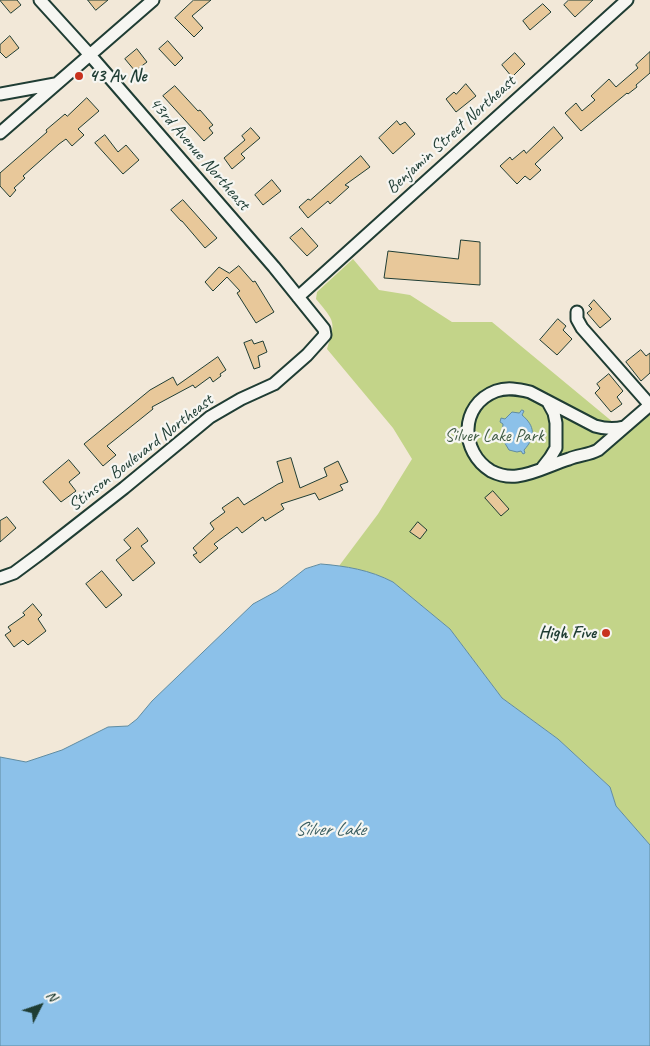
<!DOCTYPE html>
<style>
body{margin:0}
#map{position:relative;width:650px;height:1046px;overflow:hidden;background:#f2e8d8;font-family:Caveat,sans-serif}
canvas{display:block}
.north{position:absolute;left:15px;top:981px;width:50px;height:50px;-webkit-text-stroke:4px #f6f6f2;paint-order:stroke;rotate:49deg;font-size:14px;font-weight:700;line-height:20px;text-align:center;color:#1f3d34}
.north::after{content:'';display:block;margin:auto;width:18px;height:22px;background:#1f3d34;clip-path:polygon(50% 0,100% 100%,50% 72%,0 100%)}
</style>
<div id="map">
<canvas width="650" height="1046"></canvas>
<div class="north">N</div>
</div>
<script>
const c = document.querySelector('canvas').getContext('2d');
c.lineJoin = 'round';
function fillPath(path, color) {
  c.fillStyle = color;
  c.fill(path, 'evenodd');
}
function strokePath(path, color, width, dash) {
  c.strokeStyle = color;
  c.lineWidth = width;
  c.lineCap = dash ? 'butt' : 'round';
  c.setLineDash(dash || []);
  c.stroke(path);
}
function write(font, color, halo, rows, align = 'center') {
  c.font = font + ' Caveat,sans-serif';
  c.lineWidth = 4.5;
  c.setLineDash([]);
  c.textBaseline = 'middle';
  c.strokeStyle = halo;
  c.fillStyle = color;
  for (const [text, x, y, turn = 0] of rows) {
    c.save();
    c.translate(x, y);
    c.rotate((+turn || 0) * Math.PI / 180);
    c.textAlign = isNaN(turn) ? turn : align;
    if (halo) c.strokeText(text, 0, 0);
    c.fillText(text, 0, 0);
    c.restore();
  }
}
const green = new Path2D(`
 M353 259 379 290 410 295 452 322H492L614 423 626 434 650 413V845L616 806 610 787 558 739 502 698 450 629 393 582C376 573 358 569 339 566L378 514 412 459 393 428 327 349C336 321 335 322 316 299L317 292Z`);
const water = new Path2D(`
 M522 410 524 411 522 415C535 426 536 437 524 450L525 453 523 454 521 451 517 452 509 450 503 440 499 441 497 439 502 435 503 424 500 422 501 418 505 419 512 412 519 413Z
 M321 564C346 566 370 570 393 582L450 629 502 698 558 739 610 787 616 806 650 845V1046H0V757L26 762 62 750 108 727 128 726 137 719 152 701 253 604 277 591 305 569Z`);
const building = new Path2D(`
 M0 0H17L21 5 11 13Z
 M88 0H108L96 10Z
 M194 0H211L192 16 203 28 194 37 175 18Z
 M569 0H593L575 17 564 5Z
 M543 4 551 12 530 30 523 21Z
 M10 36 19 48 6 58 0 52V45Z
 M168 41 183 58 175 66 159 49Z
 M137 49 147 62 135 71 125 59Z
 M650 52V73L636 85 637 87 628 94 627 93 581 131 565 113 576 103 582 111 595 100 591 96 609 79 616 87 638 68 636 65Z
 M515 53 525 64 512 77 502 65Z
 M466 84 476 96 456 112 446 99 454 92 456 94Z
 M175 86 198 111 200 110 213 125 209 128 213 133 204 141 163 96Z
 M87 98 99 111 78 129 84 135 72 146 66 139 59 144 23 176 25 178 14 188 16 190 10 197 0 186V173L47 132 46 130 65 114 67 116Z
 M397 121 400 125 405 122 415 134 393 154 379 138Z
 M554 127 563 138 535 164 541 170 530 180 525 176 517 184 500 166 510 157 512 160 524 150 526 153Z
 M251 128 260 138 241 154 245 158 232 169 224 158 245 140 242 136Z
 M105 135 118 152 126 145 139 160 123 174 95 143Z
 M361 156 370 167 345 185 349 187 330 204 328 201 308 218 299 207 308 199 310 200Z
 M272 180 281 191 263 205 255 195Z
 M183 200 217 238 205 248 182 221H181L171 210Z
 M302 228 318 246 307 256 290 238Z
 M461 240 480 242V285L384 278 388 251 458 259Z
 M239 266 253 282 255 281 274 312 256 323 237 293 240 291 227 277 213 291 205 282 219 267 229 273Z
 M594 300 611 319 600 328 587 313 592 309 589 306Z
 M558 319 566 326 563 330 572 339 557 355 540 340Z
 M252 340 254 344 263 341 267 352 258 356 260 367 254 369 244 343Z
 M641 350 646 356 650 353V373L641 381 626 362Z
 M218 357 226 370 220 374 221 376 213 382 210 377 195 388 193 385 152 407 153 409 107 446 116 455 103 466 84 444 150 390 173 377 177 385Z
 M609 374 623 391 617 397 622 404 611 412 595 393 600 388 597 384Z
 M291 458 300 488 327 476 324 468 338 461 348 482 340 485 343 490 319 500 315 493 281 504 284 509 265 521 263 517 242 533 237 527 214 544 218 548 200 563 193 555 197 553 193 548 214 529 210 523 225 512 222 508 238 497 244 505 278 484 283 482 277 462Z
 M69 460 80 473 69 482 76 491 61 502 43 482Z
 M493 491 509 509 501 516 485 498Z
 M7 517 16 528 0 542V521Z
 M418 522 427 530 420 539 410 532Z
 M138 528 148 541 141 546 155 563 133 581 116 560 131 548 124 540Z
 M102 571 122 595 106 608 86 584Z
 M33 604 42 615 38 619 46 631 28 645 23 640 14 647 5 635 11 631 8 627 25 615 23 613Z`);
const minor = new Path2D(`
 M0 94 55 84
 M0 133 153 0
 M298 297 627 0
 M577 312V319L582 328 650 405
 M624 427C613 430 605 429 595 426L530 392C518 389 507 387 496 391 459 405 460 452 491 471 499 475 509 477 517 476 535 474 552 464 569 459 578 455 589 455 598 450L650 405
 M543 467 550 458 556 448V423L554 413 548 402
 M0 578 14 573 41 553 124 488 210 417 241 399 274 384 307 355 325 335 324 329 274 267 90 55 40 0`);
const markers = [
 [79,76,5,"#c8321e"],
 [606,633,5,"#c8321e"]
];
const poiNames = [
 ["43 Av Ne",89,76],
 ["High Five",596,633,"right"]
];
const streetNames = [
 ["Benjamin Street Northeast",451,135,-42],
 ["43rd Avenue Northeast",199,154,49],
 ["Stinson Boulevard Northeast",141,453,-38]
];
const parkNames = [
 ["Silver Lake Park",494,436]
];
const waterNames = [
 ["Silver Lake",330,830]
];
fillPath(green, '#c3d489');
fillPath(water, '#8cc1e9');
strokePath(water, '#608ca1', 1);
fillPath(building, '#e8c89a');
strokePath(building, '#1f3d34', 1);
strokePath(minor, '#1f3d34', 15);
strokePath(minor, '#f6f6f2', 11);
for (const [x, y, r, color] of markers) {
  const dot = new Path2D();
  dot.arc(x, y, r, 0, 2 * Math.PI);
  c.fillStyle = color;
  c.fill(dot);
  strokePath(dot, '#f6f6f2', 2);
}
write('bold 18px', '#1f3d34', '#f6f6f2', poiNames, 'left');
write('18px', '#1f3d34', '#f6f6f2', streetNames);
write('18px', '#405b45', '#f6f6f2', parkNames);
write('italic 19px', '#3a5e61', '#f6f6f2', waterNames);
</script>
